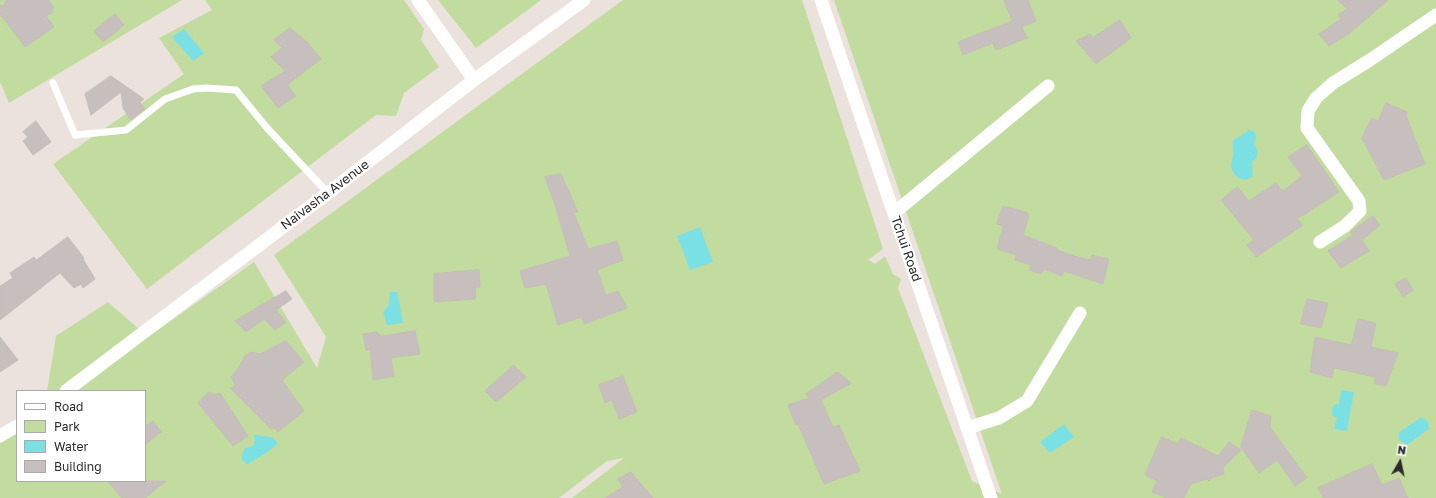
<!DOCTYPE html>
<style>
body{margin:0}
#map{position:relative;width:1436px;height:498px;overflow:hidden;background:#ebe2dd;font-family:"Golos Text",sans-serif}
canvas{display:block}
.legend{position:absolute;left:16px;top:390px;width:130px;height:92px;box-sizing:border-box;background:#fff;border:1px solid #aaa;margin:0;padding:5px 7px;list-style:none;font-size:12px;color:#2a2a2a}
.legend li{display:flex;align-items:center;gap:8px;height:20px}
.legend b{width:20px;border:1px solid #aaa}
.north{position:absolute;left:1380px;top:442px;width:40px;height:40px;-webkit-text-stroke:3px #fff;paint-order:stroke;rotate:9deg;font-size:11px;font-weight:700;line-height:16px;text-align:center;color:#2a2a2a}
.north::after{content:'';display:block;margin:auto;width:14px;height:18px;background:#2a2a2a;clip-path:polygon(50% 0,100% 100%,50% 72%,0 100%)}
</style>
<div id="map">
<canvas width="1436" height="498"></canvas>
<ul class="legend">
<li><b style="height:5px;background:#fff"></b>Road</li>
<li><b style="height:11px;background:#c2dc9f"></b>Park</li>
<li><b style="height:11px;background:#7ae0e3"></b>Water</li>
<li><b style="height:11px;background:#c6bfbd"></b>Building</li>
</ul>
<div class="north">N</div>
</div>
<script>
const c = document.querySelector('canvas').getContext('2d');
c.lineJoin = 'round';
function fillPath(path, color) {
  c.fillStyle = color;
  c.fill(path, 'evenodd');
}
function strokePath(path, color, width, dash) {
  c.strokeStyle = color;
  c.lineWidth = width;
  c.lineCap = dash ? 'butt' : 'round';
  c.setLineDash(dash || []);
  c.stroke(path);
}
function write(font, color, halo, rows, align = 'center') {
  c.font = font + ' "Golos Text",sans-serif';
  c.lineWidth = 4;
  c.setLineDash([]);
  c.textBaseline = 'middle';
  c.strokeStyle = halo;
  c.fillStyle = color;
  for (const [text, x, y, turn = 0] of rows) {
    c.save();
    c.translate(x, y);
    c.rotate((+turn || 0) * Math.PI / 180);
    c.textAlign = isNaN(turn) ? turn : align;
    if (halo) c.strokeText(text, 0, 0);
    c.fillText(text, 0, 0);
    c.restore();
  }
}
const green = new Path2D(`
 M0 0H182L9 103 0 82Z
 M205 0H404L424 29 421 40 439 67 404 93 396 116 376 115 147 289 53 164 184 74 159 38 212 10Z
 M438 0H541L476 48Z
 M623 0H802L883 249 868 260 875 264 885 256 893 274 901 279 898 288 972 481 1002 494 834 0H1436V498H572L624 458 607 461 559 498H0V441L17 429V481H145V391H47L56 336 108 302 148 337 254 262 317 368 326 337 274 255Z`);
const water = new Path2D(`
 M184 29 204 53 193 61 172 37Z
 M1249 130C1256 131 1258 137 1254 142 1257 150 1261 156 1252 162L1253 176C1244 184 1232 177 1231 165 1231 162 1233 159 1233 156 1234 150 1232 145 1233 140L1239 137Z
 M700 227 713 262 690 270 677 236Z
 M390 292H397L403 323 387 325 383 312 389 305Z
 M1341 390 1354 392 1347 431 1334 429 1337 418 1332 415V408L1334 405 1339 404Z
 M1422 417 1428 422 1429 429 1407 445 1399 440V432Z
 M1064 424 1074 437 1050 453 1040 442Z
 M254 435 272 437 278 443C269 453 258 457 247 465L241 458 245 448 253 446 255 440Z`);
const building = new Path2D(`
 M6 0H49L54 8 52 10 53 12 46 16 54 27 25 47 0 14V6L4 5Z
 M1004 0H1028L1036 21 1022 27 1027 38 996 50 993 43 963 55 958 42 1012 21Z
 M1338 0H1388L1350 33 1329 46 1319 34 1341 19 1338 15 1347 9Z
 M115 14 124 25 103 42 94 31Z
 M1120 20 1131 38 1096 64 1076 41 1090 34 1093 37Z
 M290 28 307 42 321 59 287 85 296 96 278 108 261 86 285 71 271 57 282 48 274 40Z
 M111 76 144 99 140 102 145 109 131 120 123 108 121 92 91 115 85 94Z
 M1386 103 1407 112 1406 116 1425 164 1384 180 1362 138 1371 118 1378 121Z
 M36 121 51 142 33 155 23 141 28 137 23 132Z
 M1307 145 1339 192 1297 219 1303 225 1256 257 1247 245 1254 240 1221 200 1237 187 1249 201 1276 183 1283 191 1302 176 1288 157Z
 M561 174 578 212 574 213 588 249 617 241 623 260 597 270 606 295 618 291 627 308 584 324 582 317 558 325 546 284 525 288 520 271 570 256 556 208 545 177Z
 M1003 206 1026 212 1029 216 1023 235 1057 248V250L1074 256 1091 260 1092 255 1109 259 1103 284 1064 271 1062 276 1044 269 1041 274 1029 270 1031 265 1015 260 1016 255 997 249 1003 226 997 224Z
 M1373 216 1380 225 1362 240 1369 251 1341 268 1328 251 1353 235 1351 232Z
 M68 237 84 258 83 259 95 279 83 288 81 284 74 288 60 273 0 320V286L13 278 10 273 34 257 36 260Z
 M479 270 480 287H476L475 299 434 302V274Z
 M1406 278 1413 290 1403 297 1395 284Z
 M286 291 292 299 276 310 286 322 275 330 264 319 246 332 235 321Z
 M1307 299 1328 303 1321 328 1301 324Z
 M1358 319 1376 323 1371 347 1398 353 1386 386 1375 384V377L1334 368 1332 378 1310 372 1315 337 1351 345Z
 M415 331 420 354 391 358 394 376 373 380 370 350H366L363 334 376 332 382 336Z
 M0 337 18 360 0 372Z
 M286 341 304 362 282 380 304 411 278 432 275 428 271 429 230 388 236 386 231 377 238 368 245 356 251 352 260 354Z
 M514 365 526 377 496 402 485 391Z
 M838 372 851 383 821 400 833 427 839 425 860 471 824 484 798 424 796 425 788 405 809 398 806 394Z
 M623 376 637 412 619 419 612 400 605 403 599 385Z
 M209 392 215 395 220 393 248 436 233 446 198 403Z
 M1252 410 1271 416 1270 427 1307 478 1295 486 1277 460 1259 473 1241 447Z
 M153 421 161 432 145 445V427Z
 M1162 437 1178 444 1181 438 1218 456 1229 442 1241 450 1223 468 1224 474 1213 477 1209 481 1207 479 1191 484 1184 498H1167L1152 492 1157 481 1145 475Z
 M1372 464 1382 485 1399 478 1408 498H1323L1318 488Z
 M631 472 653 498H605L623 487 618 479Z
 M108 481H166L145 498H122Z`);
const service = new Path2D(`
 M53 83 75 135 126 130 165 99 193 89 207 88 236 90 267 128 328 193`);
const minor = new Path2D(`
 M418 0 474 80
 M821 0 991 498
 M894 213 1048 86
 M1320 242 1345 226 1360 211 1359 201 1307 128 1308 111 1316 98 1333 83 1370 60 1436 15
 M66 391 328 193 474 80 584 0
 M967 428 999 418 1027 401 1080 313
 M0 436 17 426`);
const streetNames = [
 ["Naivasha Avenue",325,195,-37],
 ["Tchui Road",906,249,71]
];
fillPath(green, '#c2dc9f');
fillPath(water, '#7ae0e3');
fillPath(building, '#c6bfbd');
strokePath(building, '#c6bdb7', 1);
strokePath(service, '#fff', 7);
strokePath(minor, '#fff', 13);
write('13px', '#2a2a2a', '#fff', streetNames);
</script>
